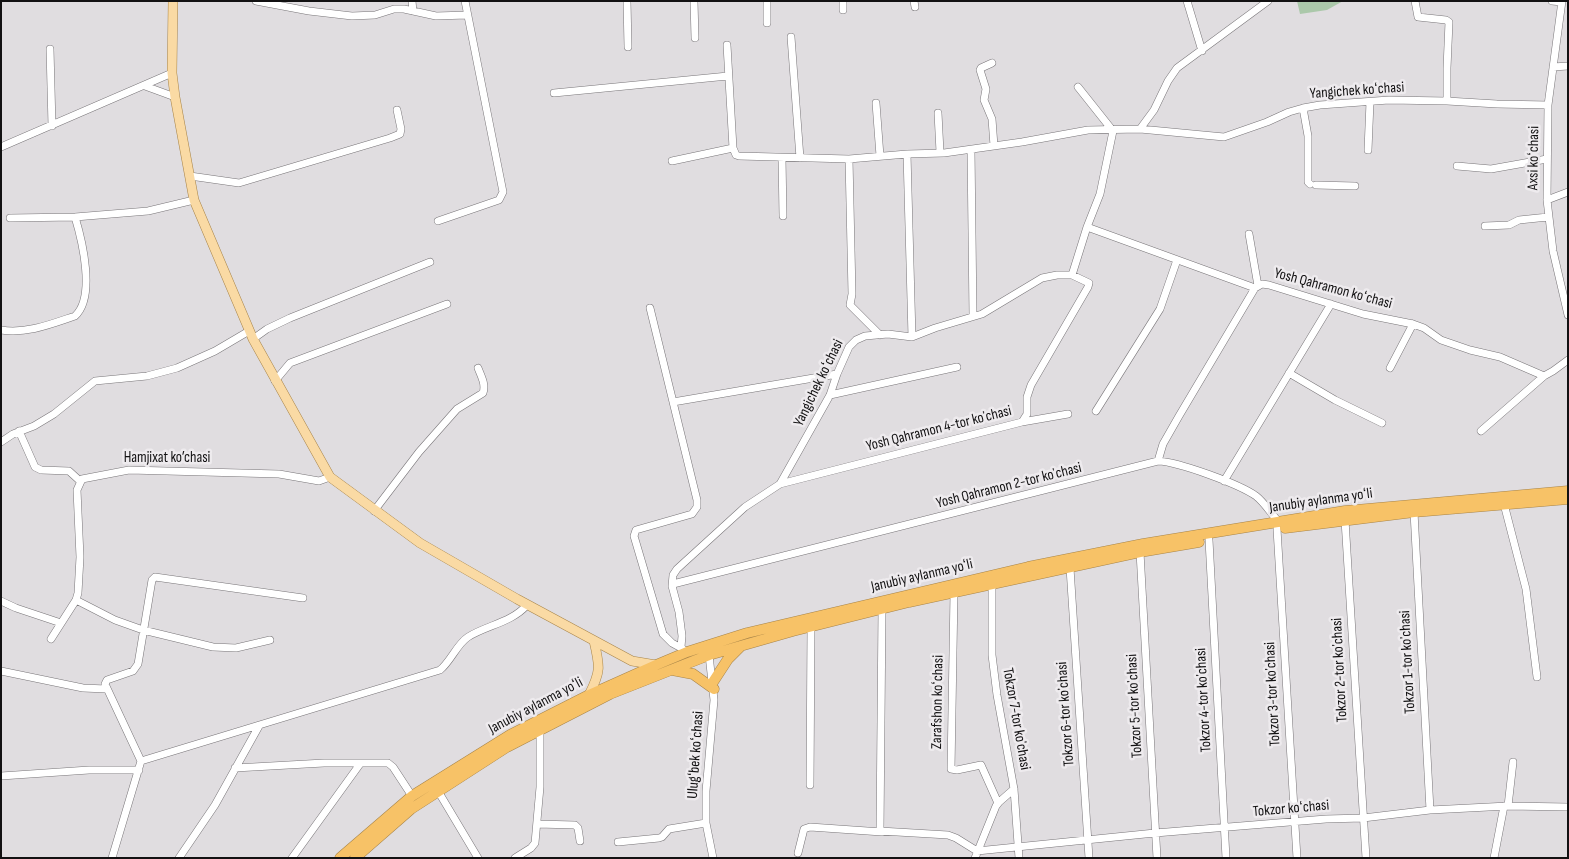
<!DOCTYPE html>
<meta charset="utf-8">
<style>
body{margin:0}
#map{position:relative;width:1569px;height:859px;overflow:hidden;background:#e0dde0;font-family:"Sofia Sans Condensed",sans-serif}
canvas{display:block}
.frame{position:absolute;inset:0;border:2px solid #121112;pointer-events:none}
</style>
<div id="map">
<canvas width="1569" height="859"></canvas>
<div class="frame"></div>
</div>
<script>
const c = document.querySelector('canvas').getContext('2d');
c.lineJoin = 'round';
function fillPath(path, color) {
  c.fillStyle = color;
  c.fill(path, 'evenodd');
}
function strokePath(path, color, width, dash) {
  c.strokeStyle = color;
  c.lineWidth = width;
  c.lineCap = dash ? 'butt' : 'round';
  c.setLineDash(dash || []);
  c.stroke(path);
}
function write(font, color, halo, rows, align = 'center') {
  c.font = font + ' "Sofia Sans Condensed",sans-serif';
  c.lineWidth = 5;
  c.setLineDash([]);
  c.textBaseline = 'middle';
  c.strokeStyle = halo;
  c.fillStyle = color;
  for (const [text, x, y, turn = 0] of rows) {
    c.save();
    c.translate(x, y);
    c.rotate((+turn || 0) * Math.PI / 180);
    c.textAlign = isNaN(turn) ? turn : align;
    if (halo) c.strokeText(text, 0, 0);
    c.fillText(text, 0, 0);
    c.restore();
  }
}
const green = new Path2D(`
 M1297 1H1343L1327 10 1300 14Z`);
const minor = new Path2D(`
 M256 1 309 11 352 16 375 15 394 9H404L436 16 467 15
 M412 1 413 11
 M627 1 628 47
 M694 1 695 38
 M914 1 915 7
 M1187 1 1202 51
 M1415 1 1418 17 1446 20 1449 22 1447 68V101
 M1552 1 1562 2
 M1562 1 1548 105 1547 200 1553 251 1568 315
 M843 10V1
 M767 23V1
 M791 37 800 158
 M727 45 733 148 736 155 739 156 849 159 907 154 944 153 1022 142 1088 130 1140 129 1224 137 1267 122 1289 112 1303 108 1320 105 1389 100 1447 101 1497 104 1548 105
 M50 49 52 126
 M992 63 981 68 980 70 986 89 984 100 992 119 994 146
 M1553 67 1568 66
 M145 86 175 97
 M554 93 728 76
 M876 103 880 156
 M1303 108 1308 136V182L1310 184
 M938 113 940 152
 M1140 129 1154 110 1168 81 1177 68 1268 1
 M1 147 172 73
 M971 150 973 316
 M1368 150 1370 102
 M907 154 912 337
 M782 158 783 216
 M849 159 852 294 850 305 880 335
 M672 161 733 148
 M1457 166 1491 169 1547 159
 M190 176 239 183 390 138 400 134 401 129 397 110
 M1316 185 1355 186
 M1547 200 1568 192
 M10 218 75 217 148 211 194 200
 M438 221 499 200 503 192 465 1
 M1485 226 1509 225 1519 220 1548 217
 M1087 227 1255 288 1262 284 1269 285 1363 314 1413 324 1424 328 1441 340 1470 350 1500 357 1544 376 1553 371 1568 360
 M1249 234 1258 286
 M1072 275 1087 227 1100 194 1113 131 1078 87
 M650 308 697 500V507L692 514 636 530 634 536 663 634 672 643 683 649
 M1 330C27 334 51 324 75 316 96 297 82 240 75 217
 M253 339 267 329 290 318 430 262
 M1390 368 1413 324
 M1289 373 1335 400 1382 423
 M275 381 290 363 447 304
 M830 395 957 367
 M673 402 837 374
 M1096 411 1160 309 1177 260
 M1022 422 1068 414
 M19 431 35 467 41 470 69 471 80 481
 M1481 431 1544 376
 M1 442 13 434 34 426 54 414 95 381 147 376 177 368 215 351 249 331
 M1158 461C1179 462 1239 484 1256 496 1265 503 1271 514 1279 522
 M1224 481 1331 304
 M1504 504 1526 589 1537 677
 M374 511 419 452 457 409 483 393C486 384 481 376 478 368
 M1414 512 1430 810
 M1345 520 1366 858
 M1277 529 1297 858
 M1209 540 1226 858
 M1140 552 1157 858
 M1070 568 1089 858
 M673 584 1158 461 1163 444 1179 416 1255 288
 M992 585V655L997 695 1014 789 1019 858
 M954 593 951 769 957 770 981 765 998 803 1014 789
 M76 600 115 620 143 630 213 647 236 648 270 640
 M1 601 16 608 61 623
 M882 610 880 831 948 835 956 838 977 851 1155 833 1326 819 1363 818 1430 810 1508 806 1568 807
 M51 639 76 600 78 593 80 557 77 490 82 479 129 470 279 474 319 481 330 477
 M681 647 682 636 679 612 672 586 673 575 677 569 745 507 780 484 830 395 837 374 849 347 856 340 865 336 888 334 912 337 935 328 982 314 1042 278 1057 275H1072L1089 283 1088 287 1031 385 1027 397V414L1022 422 780 484
 M709 655 714 700 706 791V823L713 858
 M1 671 83 688 106 689
 M141 761 105 684 107 680 133 671 138 664 152 580 155 577 303 598
 M235 768 324 763H388L393 767 412 796
 M1 776 89 770H139
 M810 785 811 628
 M438 791 478 858
 M1508 806 1513 762
 M537 824 575 825 578 828 580 841
 M618 842 659 838 662 837 669 829 706 823
 M798 853 804 829 810 827 882 832
 M112 858 141 761 440 670C451 661 457 644 468 637 487 625 511 623 527 605
 M179 858 215 805 259 726
 M292 858 360 764
 M515 858 531 848 535 843 540 787V732
 M975 858 996 806 1000 801
 M1494 858 1504 806`);
const major = new Path2D(`
 M173 1 172 73 175 97 194 200 253 339 330 477 420 543 517 599 632 661 656 665
 M589 695C601 671 600 667 594 641`);
const highway = new Path2D(`
 M1285 528 1414 512 1568 499
 M672 670 693 674 714 689
 M713 682 728 659 741 646
 M340 858 412 796 510 735 589 695 656 665 687 652 747 633 1028 567 1143 544 1345 511 1568 491
 M355 858 411 809 507 747 610 694 709 655 793 631 909 602 1140 552 1199 542`);
const streetNames = [
 ["Yangichek koʻchasi",1357,91,-4],
 ["Axsi koʻchasi",1534,158,-89],
 ["Yosh Qahramon koʻchasi",1333,289,15],
 ["Yangichek koʻchasi",819,383,-64],
 ["Yosh Qahramon 4-tor koʼchasi",939,429,-14],
 ["Hamjixat ko’chasi",167,458],
 ["Yosh Qahramon 2-tor koʼchasi",1009,486,-14],
 ["Janubiy aylanma yoʻli",1321,501,-8],
 ["Janubiy aylanma yoʻli",922,576,-13],
 ["Tokzor 1-tor koʼchasi",1408,662,-93],
 ["Tokzor 2-tor koʼchasi",1340,670,-93],
 ["Tokzor 3-tor koʼchasi",1273,694,-93],
 ["Tokzor 4-tor koʼchasi",1204,700,-93],
 ["Zarafshon koʻchasi",938,702,-89],
 ["Janubiy aylanma yoʻli",536,706,-28],
 ["Tokzor 5-tor koʼchasi",1135,706,-93],
 ["Tokzor 6-tor koʼchasi",1066,714,-94],
 ["Tokzor 7-tor koʼchasi",1016,719,80],
 ["Ulugʻbek koʻchasi",696,755,-86],
 ["Tokzor koʻchasi",1291,809,-5]
];
fillPath(green, '#abc8aa');
strokePath(minor, '#787578', 8);
strokePath(major, '#a78449', 10);
strokePath(highway, '#a78449', 11);
strokePath(minor, '#fff', 7);
strokePath(major, '#fadaa4', 9);
strokePath(highway, '#f7c267', 10);
write('15px', '#121112', '#eeebee', streetNames);
</script>
